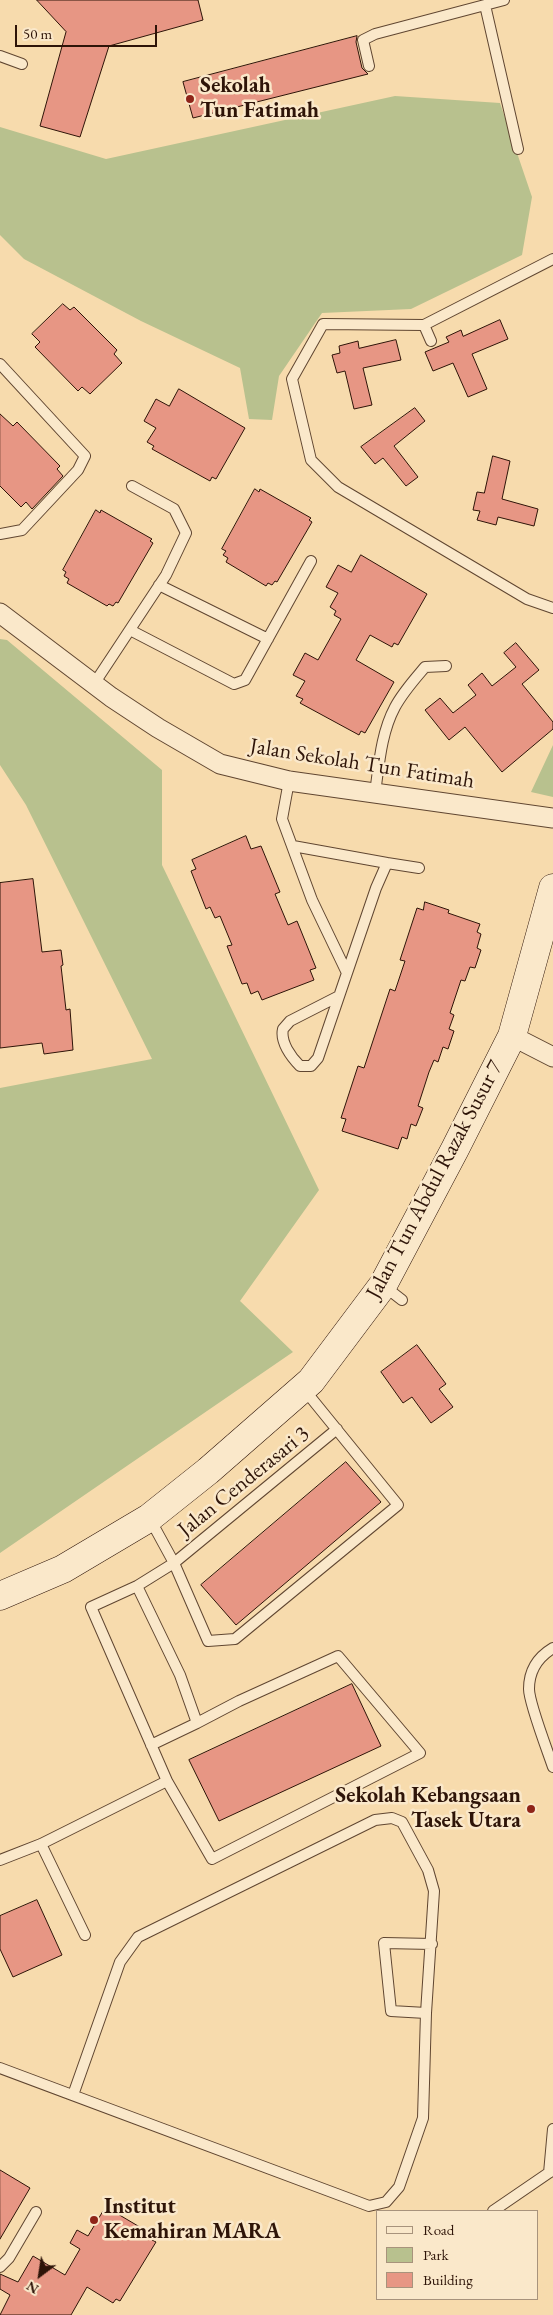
<!DOCTYPE html>
<style>
body{margin:0}
#map{position:relative;width:553px;height:2315px;overflow:hidden;background:#f7dbad;font-family:"EB Garamond",serif}
canvas{display:block}
.legend{position:absolute;left:376px;top:2210px;width:162px;height:90px;box-sizing:border-box;background:#fae8ca;border:1px solid #a8937c;margin:0;padding:6px 9px;list-style:none;font-size:15px;color:#2e1408}
.legend li{display:flex;align-items:center;gap:10px;height:25px}
.legend b{width:25px;border:1px solid #a8937c}
.north{position:absolute;left:15px;top:2250px;width:50px;height:50px;-webkit-text-stroke:4px #fae8ca;paint-order:stroke;rotate:211deg;font-size:14px;font-weight:700;line-height:20px;text-align:center;color:#2e1408}
.north::after{content:'';display:block;margin:auto;width:18px;height:22px;background:#2e1408;clip-path:polygon(50% 0,100% 100%,50% 72%,0 100%)}
.scale{position:absolute;left:15px;top:25px;width:142px;height:22px;box-sizing:border-box;border:2px solid #2e1408;border-top:0;padding-left:6px;font-size:15px;line-height:18px;white-space:nowrap;color:#2e1408;-webkit-text-stroke:4px #fae8ca;paint-order:stroke}
</style>
<div id="map">
<canvas width="553" height="2315"></canvas>
<ul class="legend">
<li><b style="height:6px;background:#fae8ca"></b>Road</li>
<li><b style="height:14px;background:#b8c18e"></b>Park</li>
<li><b style="height:14px;background:#e79684"></b>Building</li>
</ul>
<div class="north">N</div>
<div class="scale">50 m</div>
</div>
<script>
const c = document.querySelector('canvas').getContext('2d');
c.lineJoin = 'round';
function fillPath(path, color) {
  c.fillStyle = color;
  c.fill(path, 'evenodd');
}
function strokePath(path, color, width, dash) {
  c.strokeStyle = color;
  c.lineWidth = width;
  c.lineCap = dash ? 'butt' : 'round';
  c.setLineDash(dash || []);
  c.stroke(path);
}
function write(font, color, halo, rows, align = 'center') {
  c.font = font + ' "EB Garamond",serif';
  c.lineWidth = 5;
  c.setLineDash([]);
  c.textBaseline = 'middle';
  c.strokeStyle = halo;
  c.fillStyle = color;
  for (const [text, x, y, turn = 0] of rows) {
    c.save();
    c.translate(x, y);
    c.rotate((+turn || 0) * Math.PI / 180);
    c.textAlign = isNaN(turn) ? turn : align;
    if (halo) c.strokeText(text, 0, 0);
    c.fillText(text, 0, 0);
    c.restore();
  }
}
const green = new Path2D(`
 M395 96 500 103 532 197 522 255 411 309 322 313 279 376 272 420 249 419 240 368 141 321 24 259 0 235V127L106 159Z
 M0 639 7 640 162 770V865L319 1190 240 1301 293 1352 0 1553V1088L152 1059 26 805 0 765Z
 M553 745V797L531 792Z`);
const building = new Path2D(`
 M37 0H198L203 20 109 46 80 137 40 126 66 32Z
 M357 36 356 42 362 68 368 74 193 118 183 82Z
 M63 304 70 310 74 307 117 350 114 354 122 363 90 394 82 387 78 391 35 347 40 342 32 334Z
 M500 320 508 339 472 354 487 389 468 397 453 363 433 371 425 352 449 342 446 337 461 330 463 336Z
 M396 340 401 360 363 368 372 405 354 409 345 371 337 373 332 355 340 353 339 346 358 341 359 348Z
 M179 389 245 428 216 479 212 477 210 481 152 449 154 446 147 442 156 428 144 421 156 399 169 406Z
 M415 408 425 421 394 446 418 477 406 486 383 458 375 464 361 447Z
 M0 414 13 426 17 422 60 466 57 469 63 476 32 509 26 502 21 507 0 486Z
 M493 456 510 461 502 499 538 509 534 526 498 517 496 525 477 520 480 511 473 510 477 492 484 493Z
 M255 489 259 492 260 489 311 518 309 520 312 522 277 582 275 581 272 585 268 583 266 586 226 562 228 558 223 555 226 551 222 549Z
 M96 510 100 513 101 510 152 539 150 541 153 543 118 603 116 602 113 606 109 604 107 606 67 583 69 579 64 576 66 572 63 570Z
 M361 555 427 594 398 645 394 643 392 647 370 635 356 660 394 682 365 733 361 731 359 735 300 703 303 699 296 696 305 681 293 675 305 653 318 660 341 619 334 615 336 611 330 607 338 593 326 587 338 565 351 572Z
 M516 643 539 670 522 684 553 722V729L502 772 465 727 449 740 425 710 440 698 453 713 476 695 468 685 482 673 492 686 516 667 504 653Z
 M246 836 251 849 261 846 280 892 275 894 288 925 297 921 316 968 310 970 314 980 262 1000 258 991 251 994 247 983 242 984 227 946 232 945 220 916 215 918 210 907 206 909 191 871 196 869 192 860Z
 M33 879 42 952 61 950 63 965 61 966 66 1010 70 1009 73 1050 44 1054 42 1043 0 1048V883Z
 M425 902 449 910 448 913 480 924 477 932 481 934 477 948 481 950 475 968 470 967 465 981 461 980 450 1013 454 1015 449 1029 454 1031 448 1049 443 1047 438 1062 434 1060 429 1072 418 1106 423 1108 416 1126 411 1124 407 1139 402 1137 398 1149 342 1131 346 1119 341 1118 358 1066 364 1068 390 989 395 991 405 961 400 960 417 908 423 910Z
 M417 1345 446 1384 439 1389 453 1407 431 1423 412 1397 403 1403 381 1372Z
 M346 1462 381 1502 236 1625 201 1585Z
 M352 1684 381 1746 219 1821 189 1760Z
 M37 1900 62 1955 13 1977 0 1949V1916Z
 M0 2170 30 2188 0 2239Z
 M111 2210 155 2236 152 2240 156 2242 120 2301 116 2299 113 2303 87 2287 71 2315H0L10 2295 0 2289V2274L18 2282 33 2256 65 2275 80 2249 70 2243 77 2230 88 2236 103 2211 108 2214Z`);
const lane = new Path2D(`
 M485 5 518 149
 M0 56 22 64
 M369 66 363 40 375 34 504 0
 M553 259 424 325 323 324 292 379 311 460 338 487 527 599 553 608
 M424 325 431 341
 M0 364 85 456 78 470 22 530 0 534
 M159 585 268 639
 M130 630 234 684 245 680 311 561
 M94 684 166 575 186 533 174 509 132 486
 M289 781 282 819 312 900 347 973 318 1058 311 1066H300C291 1057 280 1042 283 1029L290 1021 339 996
 M375 793C379 765 381 733 395 707 403 692 414 680 425 667L446 666
 M293 846 387 863
 M347 973 376 888 387 863 419 868
 M384 1286 402 1300
 M303 1388 398 1505 235 1639 208 1641 174 1563 337 1429
 M137 1586 180 1675 197 1723 151 1745
 M553 1648C538 1657 529 1671 529 1689 529 1703 548 1752 553 1767
 M167 1781 212 1859 420 1753 338 1656 239 1701 197 1723
 M41 1844 85 1935
 M0 1860 41 1844 167 1781 91 1607 137 1586 174 1563 150 1519
 M426 2013 391 2011 384 1943 432 1944
 M0 2068 369 2206 386 2202 399 2187 423 2118 426 2013 434 1891 428 1870 402 1822 392 1818 375 1820 138 1937 120 1962 73 2095
 M549 2173 553 2129
 M493 2211 553 2170
 M0 2267 9 2258 36 2212`);
const street = new Path2D(`
 M0 613 111 697 158 728 220 764 289 781 553 818
 M512 1036 553 1057`);
const secondary = new Path2D(`
 M0 1596 63 1569 149 1518 208 1471 311 1381 383 1285 455 1149 512 1036 553 888`);
const markers = [
 [190,99,5,"#8f2418"],
 [531,1809,5,"#8f2418"],
 [94,2220,5,"#8f2418"]
];
const poiNames = [
 ["Sekolah",200,86],
 ["Tun Fatimah",200,111],
 ["Sekolah Kebangsaan",521,1796,"right"],
 ["Tasek Utara",521,1821,"right"],
 ["Institut",104,2207],
 ["Kemahiran MARA",104,2232]
];
const streetNames = [
 ["Jalan Sekolah Tun Fatimah",362,764,9],
 ["Jalan Tun Abdul Razak Susur 7",435,1180,-62],
 ["Jalan Cenderasari 3",244,1482,-39]
];
fillPath(green, '#b8c18e');
fillPath(building, '#e79684');
strokePath(building, '#2e1408', 1);
strokePath(lane, '#604631', 12);
strokePath(street, '#604631', 21);
strokePath(secondary, '#2e1408', 29);
strokePath(lane, '#fae8ca', 10);
strokePath(street, '#fae8ca', 19);
strokePath(secondary, '#fae8ca', 28);
for (const [x, y, r, color] of markers) {
  const dot = new Path2D();
  dot.arc(x, y, r, 0, 2 * Math.PI);
  c.fillStyle = color;
  c.fill(dot);
  strokePath(dot, '#fae8ca', 2);
}
write('bold 22px', '#2e1408', '#fae8ca', poiNames, 'left');
write('22px', '#2e1408', '#fae8ca', streetNames);
</script>
